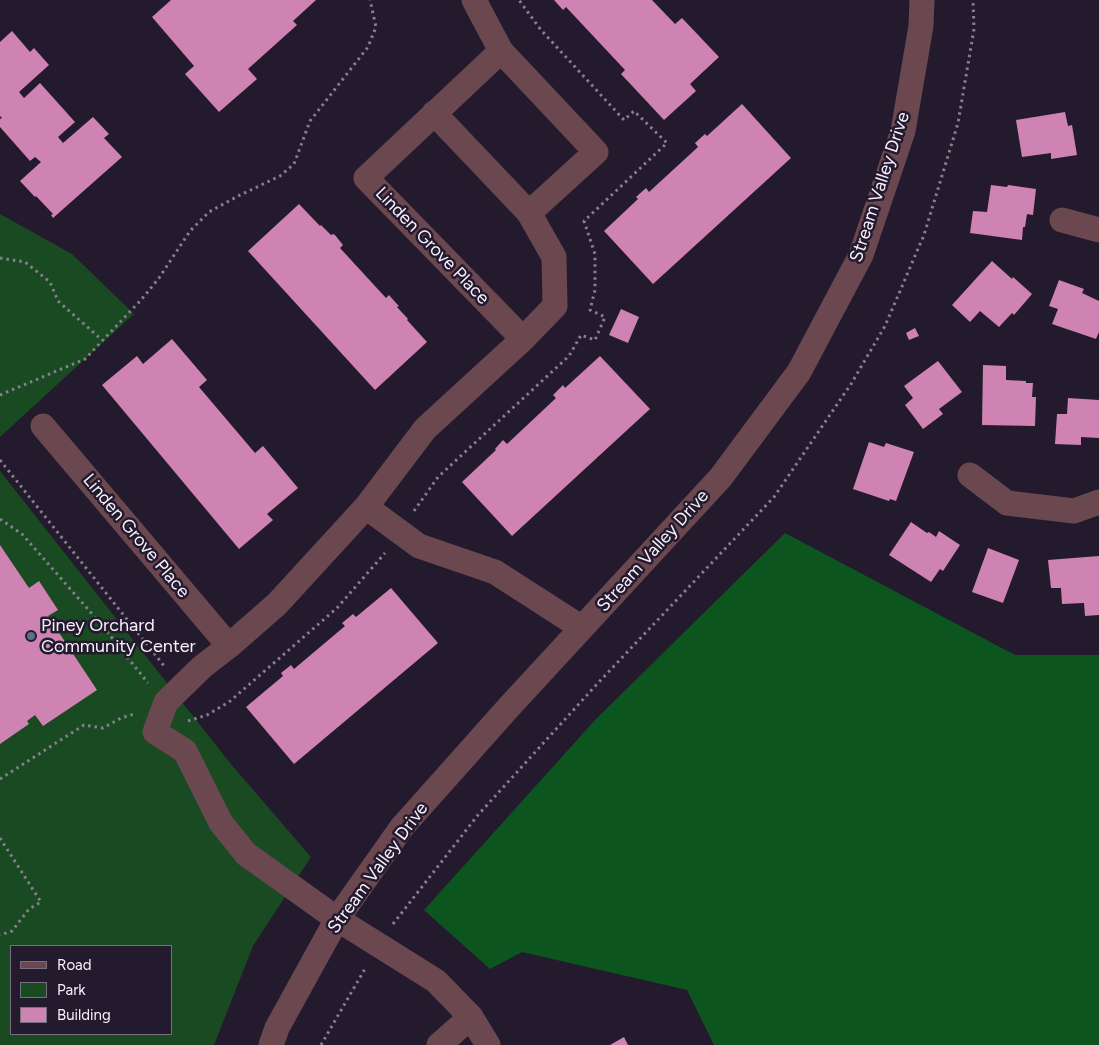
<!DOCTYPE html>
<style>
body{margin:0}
#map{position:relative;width:1099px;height:1045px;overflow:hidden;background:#241a2e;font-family:Figtree,sans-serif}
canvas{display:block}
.legend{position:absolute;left:10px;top:945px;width:162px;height:90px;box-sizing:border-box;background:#241a2e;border:1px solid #787081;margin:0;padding:6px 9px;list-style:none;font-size:15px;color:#f7f0fe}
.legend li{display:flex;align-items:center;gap:10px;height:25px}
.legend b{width:25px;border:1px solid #787081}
</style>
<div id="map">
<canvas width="1099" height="1045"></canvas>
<ul class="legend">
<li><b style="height:6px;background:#6b474f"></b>Road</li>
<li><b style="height:14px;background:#194a21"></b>Park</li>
<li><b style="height:14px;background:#ce83b3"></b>Building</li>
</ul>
</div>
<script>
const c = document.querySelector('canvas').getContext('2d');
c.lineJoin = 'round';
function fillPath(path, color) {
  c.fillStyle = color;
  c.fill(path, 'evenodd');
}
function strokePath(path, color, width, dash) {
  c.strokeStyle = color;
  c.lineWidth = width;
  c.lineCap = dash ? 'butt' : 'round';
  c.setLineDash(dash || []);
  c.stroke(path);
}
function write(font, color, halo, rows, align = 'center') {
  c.font = font + ' Figtree,sans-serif';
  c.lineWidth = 5;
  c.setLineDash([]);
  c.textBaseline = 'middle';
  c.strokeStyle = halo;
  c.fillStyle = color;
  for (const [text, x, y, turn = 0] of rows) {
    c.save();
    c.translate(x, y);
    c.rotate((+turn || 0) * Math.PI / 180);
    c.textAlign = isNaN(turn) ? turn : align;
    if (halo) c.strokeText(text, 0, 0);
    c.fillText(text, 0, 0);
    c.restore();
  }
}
const green = new Path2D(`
 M0 214 72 254 134 314 0 437Z
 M0 471 230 763 311 857 253 946 214 1045H0ZM11 946H171V1034H11Z`);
const forest = new Path2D(`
 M785 533 1015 655H1099V1045H714L687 990 522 952 490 969 424 910 596 719Z`);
const building = new Path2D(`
 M171 0H316L293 21 297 25 248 69 257 79 219 112 185 74 194 66 152 17Z
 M554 0H652L675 24 682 18 719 57 690 84 696 91 664 120 621 74 625 70 566 7 563 10Z
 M12 31 30 52 34 48 49 65 19 92 24 98 40 83 75 122 58 137 63 143 93 117 109 134 104 138 122 157 53 218 51 215 53 214 36 196 35 197 34 196 20 181 41 162 35 157 30 161 0 127V119L2 118 0 116V42Z
 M742 104 791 158 653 284 604 231 638 199 636 197 646 188 649 192 698 147 695 143 705 134 707 136Z
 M1065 112 1068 126 1072 125 1077 155 1051 159V153L1022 157 1016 120Z
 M991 185 1007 187 1008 185 1036 189 1033 215 1027 214 1025 227H1023L1022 240 970 233 973 211 987 212Z
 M299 204 320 226 321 225 331 235 333 234 335 235 343 245 340 248 386 298 389 295 396 303 399 306 397 307 408 319 407 320 427 342 375 390 248 251Z
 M992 261 1012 279 1013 277 1032 294 1014 315 1012 313 999 327 980 311 970 322 952 305Z
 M1059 280 1084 289 1082 293 1099 301V332L1096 339 1052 324 1058 309 1049 306Z
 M621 309 639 317 628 343 609 335Z
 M915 328 919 336 909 340 906 333Z
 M172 339 207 380 199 387 255 453 263 446 298 488 267 514 273 520 239 549 102 385 137 356 143 364Z
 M600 356 650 409 512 536 462 482 496 450 495 449 503 440 507 444 556 398 553 395 563 385 565 388Z
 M938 361 962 392 939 409 943 414 923 429 905 405 913 398 904 386Z
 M983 365 1006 366V380L1026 381V383H1033L1032 397H1036L1035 426 982 425Z
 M1068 398 1099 400V438L1081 437V445L1055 444 1057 414H1067Z
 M869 442 884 447 886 443 914 452 896 501 890 499 889 501 853 489Z
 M911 522 927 533 929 532 936 537 939 531 960 545 943 571 940 569 931 582 889 555Z
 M0 545 29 588 39 581 58 610 48 616 97 690 43 726 35 715 27 721 29 724 0 744Z
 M988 548 1019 560 1003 603 972 592Z
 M1099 556V615L1085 616 1084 603 1062 604 1061 588H1051L1048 560Z
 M391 588 438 643 294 764 246 707 283 676 281 673 291 665 294 669 345 626 342 623 353 614 356 617Z
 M624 1037 628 1045H610Z`);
const path = new Path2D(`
 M0 258 25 262 50 282 58 301 102 340
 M0 395 85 359 141 300 159 278 190 231 209 212 238 196 280 176 294 164 310 121 368 47 376 27 370 0
 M0 460 165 667
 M414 511 438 477 569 356 581 335 595 340 605 317 590 310 595 290V254L584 221 667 143 634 111 624 120 541 30 519 0
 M0 519 22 534 100 623 148 683
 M188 721 207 715 229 702 337 608 385 553
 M0 779 84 725 103 728 121 718 134 714
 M0 838 41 902 29 909 12 931 0 935
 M393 924 478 815 598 683 774 497 851 384 885 326 924 235 958 123 974 29 973 0
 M321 1045 366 967`);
const street = new Path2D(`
 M474 0 501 51 596 152 529 213 554 257 555 306 523 339 366 178 501 51
 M434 113 529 213
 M1062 220 1099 230
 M43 426 229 646
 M970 475 1007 503 1074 511 1099 502
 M366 507 419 546 495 572 582 628
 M271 1045 277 1028 337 919 402 827 509 707 721 477 799 372 861 255 903 131 921 26 922 0
 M439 1045 471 1017
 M488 1045 471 1017 436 981 337 919 246 854 221 823 185 751 155 732 166 702 202 667 229 646 277 604 366 507 425 429 523 339`);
const markers = [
 [31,636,5,"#5c6f8a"]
];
const streetNames = [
 ["Stream Valley Drive",880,187,-72],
 ["Linden Grove Place",432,246,46],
 ["Linden Grove Place",136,536,50],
 ["Stream Valley Drive",653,551,-48],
 ["Stream Valley Drive",378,868,-54]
];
const poiNames = [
 ["Piney Orchard",41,626],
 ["Community Center",41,647]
];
fillPath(green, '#194a21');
fillPath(forest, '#0d551e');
fillPath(building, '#ce83b3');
strokePath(path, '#877e8f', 3, [2.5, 4]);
strokePath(street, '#6b474f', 25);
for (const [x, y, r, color] of markers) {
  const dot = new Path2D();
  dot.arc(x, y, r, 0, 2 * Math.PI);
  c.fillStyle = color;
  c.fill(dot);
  strokePath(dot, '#241a2e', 2);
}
write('18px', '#f7f0fe', '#241a2e', streetNames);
write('18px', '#f7f0fe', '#241a2e', poiNames, 'left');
</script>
